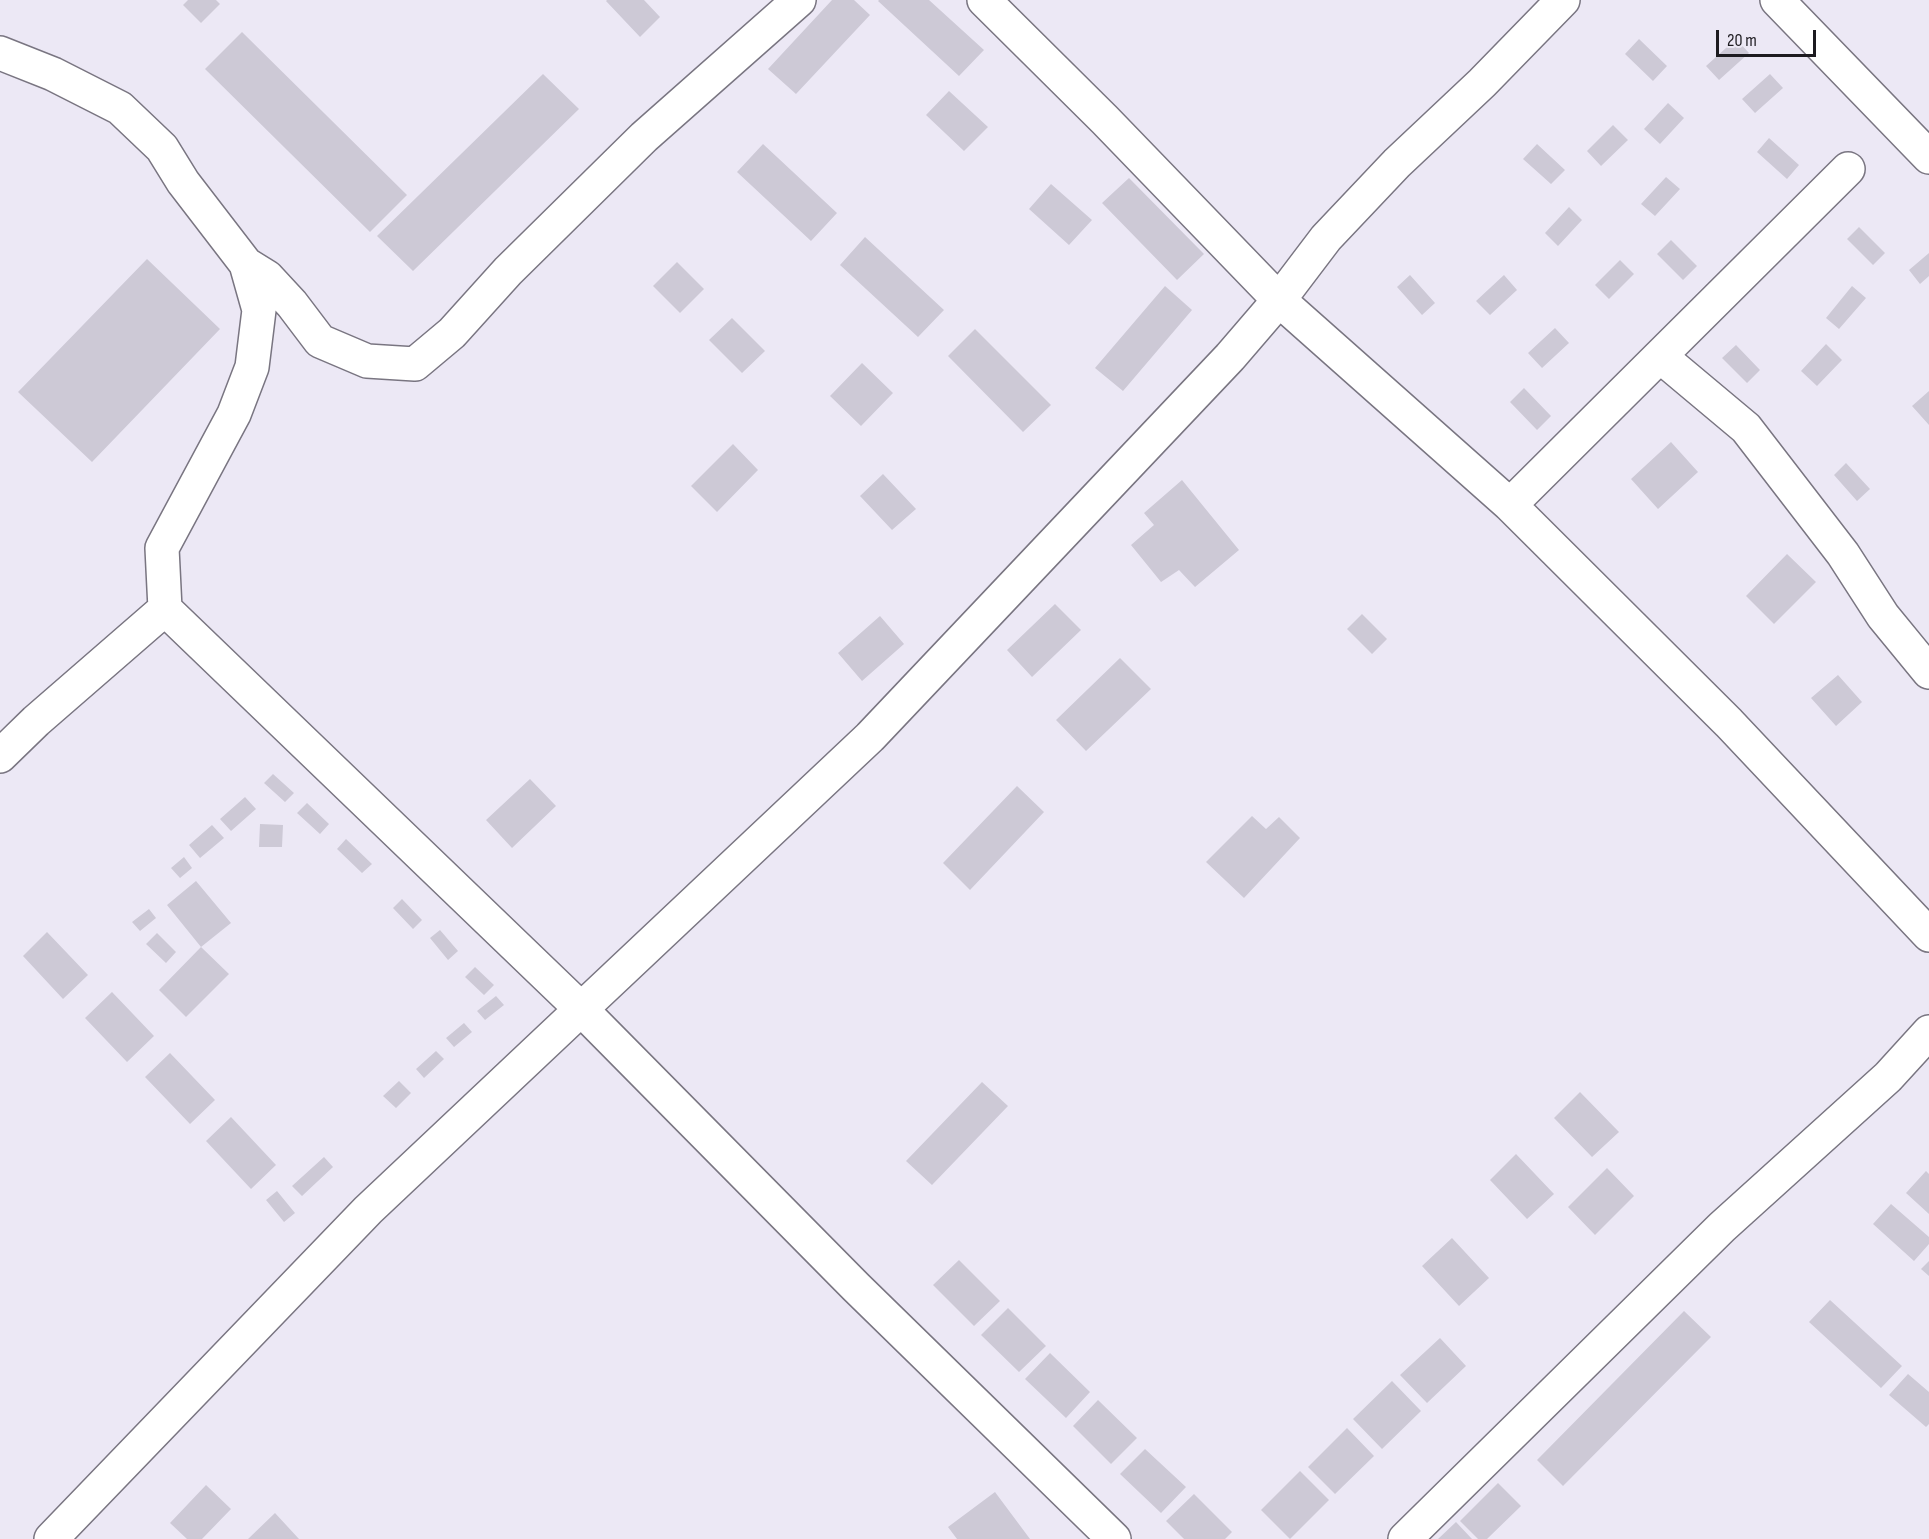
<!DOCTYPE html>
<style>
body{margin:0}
#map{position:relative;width:1929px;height:1539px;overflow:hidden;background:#ece8f5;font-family:"Sofia Sans Condensed",sans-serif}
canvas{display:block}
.scale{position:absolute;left:1716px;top:30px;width:100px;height:27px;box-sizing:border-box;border:3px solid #1d1b20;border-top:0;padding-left:8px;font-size:18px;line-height:21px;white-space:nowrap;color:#1d1b20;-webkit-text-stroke:4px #ece8f5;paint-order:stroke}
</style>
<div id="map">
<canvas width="1929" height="1539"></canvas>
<div class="scale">20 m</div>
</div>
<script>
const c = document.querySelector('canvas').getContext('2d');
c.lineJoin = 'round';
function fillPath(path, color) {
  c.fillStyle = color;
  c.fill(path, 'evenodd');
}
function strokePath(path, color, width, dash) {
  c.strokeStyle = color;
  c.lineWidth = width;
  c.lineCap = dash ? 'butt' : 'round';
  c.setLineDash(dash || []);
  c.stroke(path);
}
const building = new Path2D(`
 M188 0H216L220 4 201 23 183 5Z
 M607 0H644L660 17 640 37 606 1Z
 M832 0H854L870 15 796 94 768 69Z
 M879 0H929L984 50 959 76 878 1Z
 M242 32 407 195 370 232 205 69Z
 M1639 39 1667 66 1653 81 1625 54Z
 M1736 39 1749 53 1719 80 1706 66Z
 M543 74 579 109 413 271 377 236Z
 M1770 74 1783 88 1755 113 1742 99Z
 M949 91 988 127 964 151 926 115Z
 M1668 103 1684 118 1660 144 1644 129Z
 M1613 125 1628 140 1601 166 1587 151Z
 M1769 138 1799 165 1787 179 1757 152Z
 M763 144 837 213 811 241 737 172Z
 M1537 144 1565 170 1551 184 1523 159Z
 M1666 177 1680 189 1655 216 1641 204Z
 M1129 178 1204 254 1177 280 1102 203Z
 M1051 184 1092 220 1069 245 1029 209Z
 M1569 207 1582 220 1558 246 1545 233Z
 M1859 227 1885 253 1873 265 1847 239Z
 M865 237 944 310 918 337 840 265Z
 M1671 240 1697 266 1683 280 1657 254Z
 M1929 253V276L1920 284 1909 270Z
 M147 259 220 329 92 462 18 392Z
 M1620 260 1634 274 1609 299 1595 285Z
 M677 262 704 289 680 313 653 286Z
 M1410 275 1435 303 1422 315 1397 287Z
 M1504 275 1517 290 1490 315 1476 301Z
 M1165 286 1192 310 1123 391 1095 368Z
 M1852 286 1866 298 1839 329 1826 318Z
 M732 318 765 351 742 373 709 340Z
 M1555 328 1569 343 1542 368 1528 353Z
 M975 329 1051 405 1023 432 948 356Z
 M1826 344 1842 360 1817 386 1801 371Z
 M1736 345 1760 370 1747 383 1722 358Z
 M862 363 893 393 861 426 830 396Z
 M1524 388 1551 416 1537 430 1510 402Z
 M1929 391V425L1912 406Z
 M1671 442 1698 472 1658 509 1631 479Z
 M733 444 758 470 717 512 691 486Z
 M1846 463 1870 489 1857 501 1834 475Z
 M883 474 916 509 892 530 860 496Z
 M1182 480 1239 550 1195 587 1179 570 1161 582 1131 545 1154 525 1144 513Z
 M1787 554 1816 582 1774 624 1746 596Z
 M1055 604 1081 630 1032 677 1007 650Z
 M1362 614 1387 639 1372 654 1347 629Z
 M880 616 904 644 862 681 838 653Z
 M1120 658 1151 689 1086 751 1056 720Z
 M1838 675 1862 702 1836 726 1811 698Z
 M273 774 294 793 285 802 264 783Z
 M530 779 556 806 512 848 486 820Z
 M1017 786 1044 812 970 890 943 863Z
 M245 797 256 809 231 831 220 819Z
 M307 803 329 824 320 834 297 813Z
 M1252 816 1266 829 1279 817 1300 838 1244 898 1206 862Z
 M260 824 283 825 282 847H259Z
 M212 825 224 838 200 858 189 845Z
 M346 839 372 864 362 873 337 849Z
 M184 857 192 868 180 878 171 868Z
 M196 881 231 923 201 947 167 905Z
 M402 899 422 920 413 929 393 908Z
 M149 909 156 918 140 931 132 922Z
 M440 930 458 951 448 960 430 938Z
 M47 932 88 975 63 999 23 956Z
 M157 933 176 952 166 963 146 944Z
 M201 947 229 974 186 1017 159 990Z
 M475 967 494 985 484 995 465 977Z
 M112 992 154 1036 127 1062 85 1018Z
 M496 996 504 1005 485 1020 477 1011Z
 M464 1023 472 1032 454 1047 446 1038Z
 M436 1051 444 1059 424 1078 416 1069Z
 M170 1053 215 1100 190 1124 145 1077Z
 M399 1081 411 1093 396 1108 383 1096Z
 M982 1082 1008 1106 932 1185 906 1161Z
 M1580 1092 1619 1132 1592 1157 1554 1118Z
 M231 1117 276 1165 251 1189 206 1141Z
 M1516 1154 1554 1194 1527 1219 1490 1180Z
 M324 1157 333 1167 302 1196 292 1186Z
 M1607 1168 1634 1196 1595 1235 1568 1207Z
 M1926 1171 1929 1174V1214L1906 1193Z
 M277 1191 295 1213 284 1222 266 1200Z
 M1891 1204 1929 1237V1244L1914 1261 1873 1224Z
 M1452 1238 1489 1278 1459 1306 1422 1266Z
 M959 1260 1000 1301 974 1326 933 1285Z
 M1929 1261V1276L1921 1269Z
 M1830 1300 1902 1366 1881 1388 1809 1322Z
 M1008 1308 1046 1346 1019 1372 981 1335Z
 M1684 1311 1711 1337 1563 1486 1537 1460Z
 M1440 1338 1466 1366 1427 1403 1400 1375Z
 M1050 1353 1090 1392 1066 1418 1025 1379Z
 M1908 1374 1929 1392V1424L1926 1427 1889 1395Z
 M1392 1381 1421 1411 1382 1449 1353 1419Z
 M1098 1400 1137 1438 1111 1464 1073 1426Z
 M1347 1428 1374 1456 1335 1494 1308 1467Z
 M1145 1449 1186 1487 1161 1513 1120 1474Z
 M1300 1471 1329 1500 1290 1539 1261 1510Z
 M1498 1483 1521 1506 1487 1539H1478L1460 1521Z
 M206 1485 231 1509 202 1539H187L170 1523Z
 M995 1492 1030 1539H957L948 1527Z
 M1194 1494 1232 1532 1225 1539H1184L1166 1521Z
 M275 1513 299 1539H248Z
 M1456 1522 1472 1539H1438Z`);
const minor = new Path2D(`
 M984 0 1105 120 1279 300 1510 505 1729 723 1929 935
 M1777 0 1929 157
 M0 53 53 74 120 108 162 148 183 182 246 264 259 310 252 367 234 414 162 548 165 609 580 1008 856 1287 1114 1539
 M246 264 267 277 292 304 320 341 367 361 415 364 452 333 508 271 644 137 799 0
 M1660 356 1746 428 1843 554 1883 616 1929 672
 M1510 505 1848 169
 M0 756 36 721 165 609
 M51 1539 368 1210 870 737 1230 357 1279 300 1326 238 1397 163 1482 83 1563 0
 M1405 1539 1722 1227 1888 1077 1929 1032`);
fillPath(building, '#cdc9d6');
strokePath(minor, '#797581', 36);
strokePath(minor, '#fff', 33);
</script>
